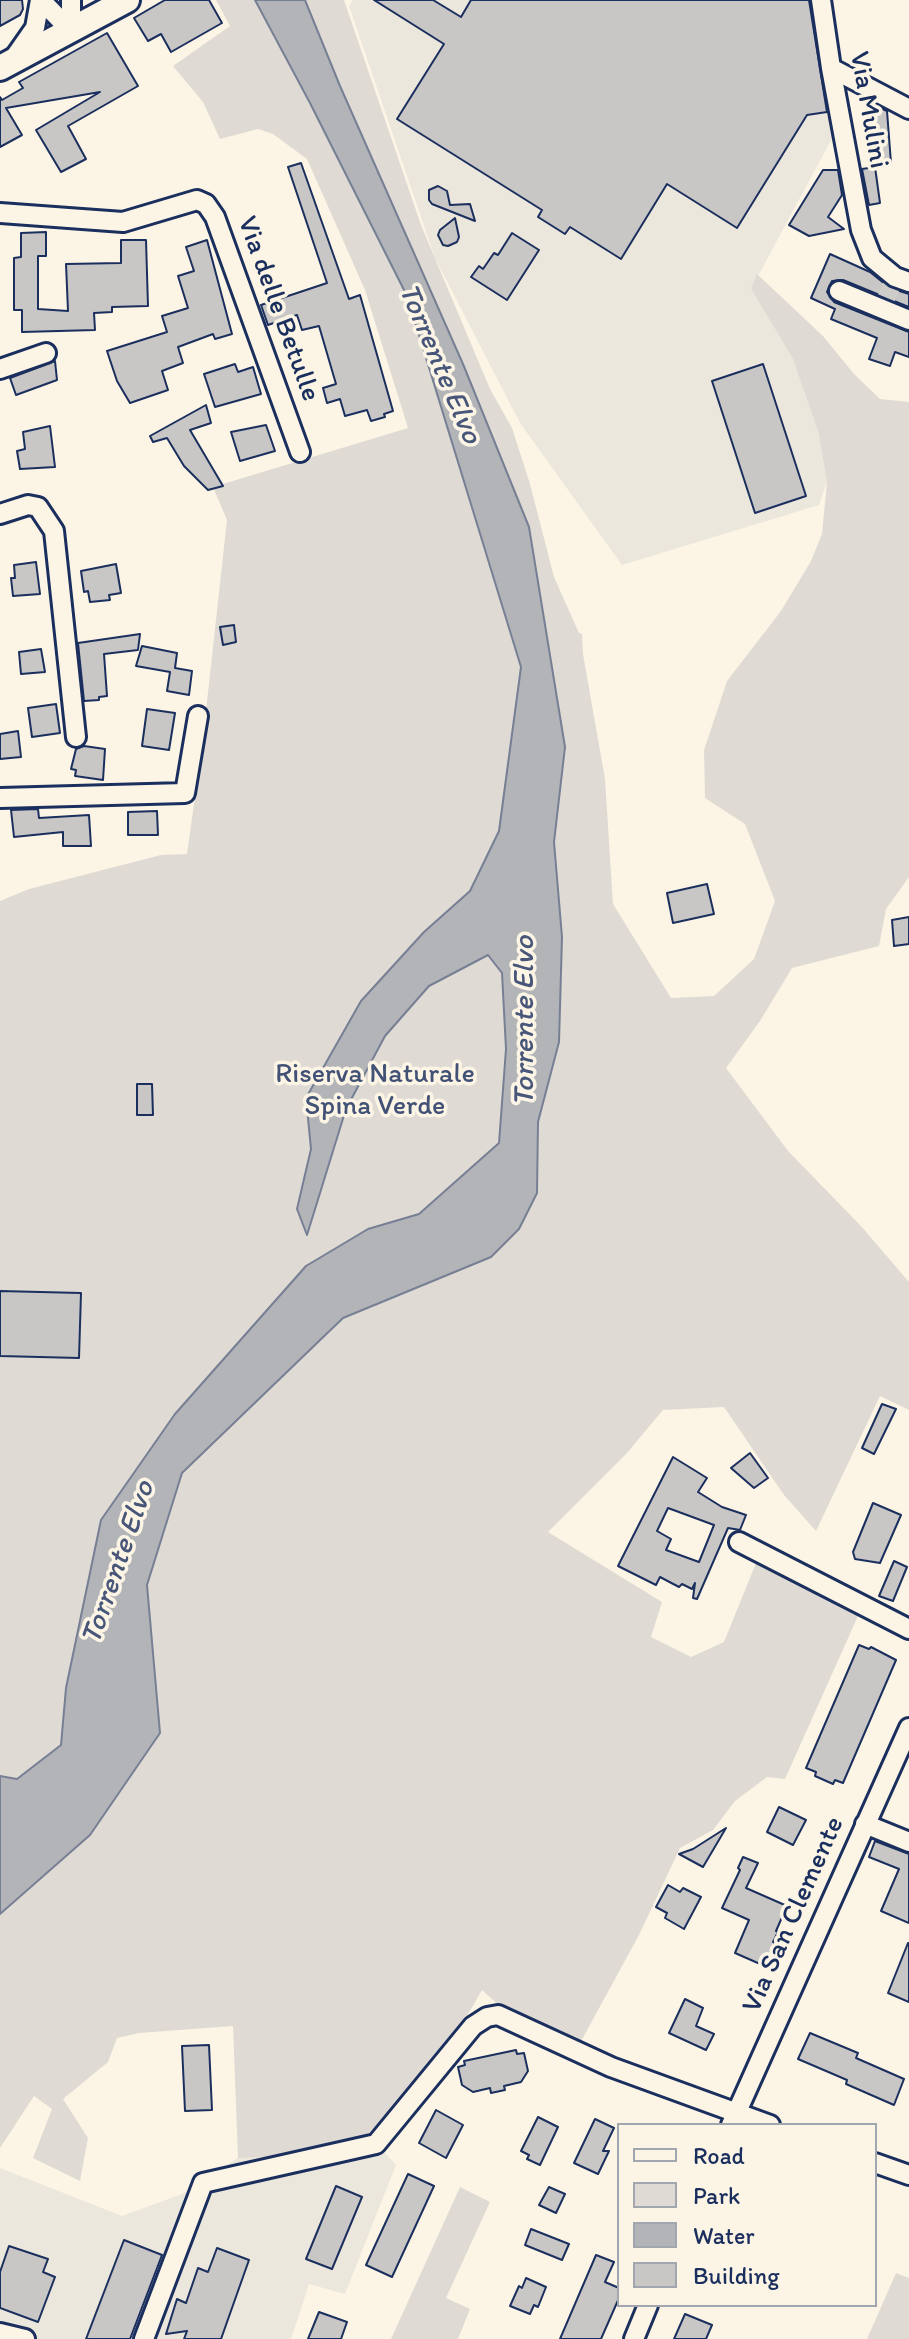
<!DOCTYPE html>
<style>
body{margin:0}
#map{position:relative;width:909px;height:2339px;overflow:hidden;background:#fcf5e5;font-family:Itim,sans-serif}
canvas{display:block}
.legend{position:absolute;left:617px;top:2123px;width:260px;height:184px;box-sizing:border-box;background:#fcf5e5;border:2px solid #a2a6af;margin:0;padding:10px 14px;list-style:none;font-size:24px;color:#1b2f5e}
.legend li{display:flex;align-items:center;gap:16px;height:40px}
.legend b{width:40px;border:2px solid #a2a6af}
</style>
<div id="map">
<canvas width="909" height="2339"></canvas>
<ul class="legend">
<li><b style="height:10px;background:#fcf5e5"></b>Road</li>
<li><b style="height:22px;background:#dfdbd4"></b>Park</li>
<li><b style="height:22px;background:#b2b4b8"></b>Water</li>
<li><b style="height:22px;background:#c8c7c6"></b>Building</li>
</ul>
</div>
<script>
const c = document.querySelector('canvas').getContext('2d');
c.lineJoin = 'round';
function fillPath(path, color) {
  c.fillStyle = color;
  c.fill(path, 'evenodd');
}
function strokePath(path, color, width, dash) {
  c.strokeStyle = color;
  c.lineWidth = width;
  c.lineCap = dash ? 'butt' : 'round';
  c.setLineDash(dash || []);
  c.stroke(path);
}
function write(font, color, halo, rows, align = 'center') {
  c.font = font + ' Itim,sans-serif';
  c.lineWidth = 7;
  c.setLineDash([]);
  c.textBaseline = 'middle';
  c.strokeStyle = halo;
  c.fillStyle = color;
  for (const [text, x, y, turn = 0] of rows) {
    c.save();
    c.translate(x, y);
    c.rotate((+turn || 0) * Math.PI / 180);
    c.textAlign = isNaN(turn) ? turn : align;
    if (halo) c.strokeText(text, 0, 0);
    c.fillText(text, 0, 0);
    c.restore();
  }
}
const built = new Path2D(`
 M353 0H818L836 131 751 289 793 359 806 392 818 431 827 482 819 505 622 565 520 423 435 258 349 6Z
 M364 2138 384 2152 396 2165 345 2294 309 2284 291 2339H0V2168L122 2216 182 2194 238 2158 276 2157Z`);
const green = new Path2D(`
 M216 0H344L421 225 490 389 512 428 530 484 554 577 579 633 582 634 583 654 605 779 613 904 671 998 714 996 754 959 775 901 745 824 705 798 704 750 727 681 781 611 811 561 822 534 827 482 818 431 793 359 751 289 757 274 823 336 854 374 880 399 909 402V877L886 909 879 946 792 968 760 1021 726 1068 788 1151 861 1226 909 1282V1410L880 1396 816 1531 784 1495 724 1407 663 1410 627 1453 548 1532 662 1602 651 1637 691 1657 724 1642 758 1558 858 1616 785 1779 767 1777 735 1801 713 1830 680 1848 639 1935 579 2045 501 2007 482 1990 470 2011 389 2112 364 2138 276 2157 238 2158 233 2026 139 2033 117 2038 108 2062 63 2099 88 2138 80 2181 33 2158 52 2109 34 2096 0 2148V901L29 889 161 855 187 854 202 747 227 520 213 487 408 428 365 290 307 159 273 134 258 129 220 139 203 102 173 66 230 26Z
 M460 2187 490 2202 446 2298 470 2309 458 2339H391Z
 M896 2273 909 2278V2339H867Z`);
const water = new Path2D(`
 M255 0H305L340 86 463 364 529 527 565 747 554 842 562 937 559 1042 538 1122 537 1193 519 1229 491 1257 343 1318 182 1473 147 1585 160 1733 90 1835 0 1914V1776L17 1779 61 1745 66 1688 101 1520 175 1414 306 1266 368 1229 419 1214 499 1143 506 1049 502 973 488 955 429 986 385 1036 346 1109 307 1235 297 1209 311 1149 306 1098 361 1001 424 932 470 891 499 831 521 667 407 296 310 103Z`);
const building = new Path2D(`
 M0 0H22L23 9 20 15 0 26Z
 M165 0H209L222 23 171 52 161 34 148 41 134 18Z
 M374 0H433L461 17 471 0H809L827 112 807 115 737 228 667 184 621 259 570 227 565 234 538 217 542 210 397 119 444 44Z
 M107 33 138 86 68 126 86 159 61 172 36 130 100 92 6 108 22 135 0 147V97L2 100 23 88 19 82Z
 M872 104 887 111 891 163 876 165 874 147H877Z
 M301 163 349 299 360 295 393 411 384 414 385 417 371 421 367 410 345 416 340 399 327 403 323 388 336 384 319 326 302 330 297 315 268 325 261 305 327 283 288 167Z
 M875 167 880 203 869 205 862 169Z
 M823 170H838L842 195 828 217 844 229 809 236 789 225Z
 M438 186 447 191 450 205 470 204 475 221 432 204 429 200V190Z
 M455 218 459 237 457 242 448 246 443 245 438 235 440 230Z
 M46 232V256H38V309L68 311 66 264 121 263V240H146L148 306 112 307V312L94 313 95 330 22 332V310H14V258L21 257V233Z
 M512 233 539 250 507 300 471 277 479 266 483 269 494 253 498 255Z
 M207 240 232 334 215 339 213 334 178 347 183 363 162 371 168 390 130 403 117 381 107 351 167 332 162 316 188 308 178 276 194 271 186 247Z
 M830 254 870 272 890 288 909 294V307L843 280 832 281 827 292 834 302 909 332V357L895 352 890 366 869 359 877 338 831 319 835 309 811 298Z
 M55 361 57 380 16 395 10 378Z
 M235 364 238 372 253 367 261 394 215 407 204 374Z
 M763 364 806 496 755 513 712 381Z
 M206 405 211 423 190 430 223 486 208 490 184 466 167 438 153 442 150 436Z
 M266 425 275 451 240 461 231 432Z
 M50 426 55 467 20 469 17 451 25 449 23 432Z
 M36 562 40 594 13 596 11 578H15L14 565Z
 M116 564 121 593 109 595 110 600 90 602 88 591 84 592 81 571Z
 M234 625 236 642 223 645 220 627Z
 M140 634 138 650 104 654 107 696 99 697V700L84 701 78 643Z
 M142 646 177 653 175 668 192 671 189 695 167 691 170 672 136 666Z
 M41 649 45 672 21 674 19 652Z
 M56 704 60 733 32 737 28 708Z
 M147 709 175 713 169 750 142 746Z
 M18 731 21 757 0 759V734Z
 M84 746 105 749 103 780 75 776 76 770 71 769 76 749Z
 M38 809 39 818 89 815 91 846H63V832L14 837 11 810Z
 M157 811 158 835H128V812Z
 M707 884 714 914 673 923 667 893Z
 M909 917V944L894 946 892 920Z
 M137 1084H152L153 1115H137Z
 M0 1291 81 1293 79 1358 0 1356Z
 M882 1404 896 1409 874 1454 862 1448Z
 M750 1453 768 1478 754 1488 731 1468Z
 M673 1457 707 1478 698 1492 722 1507 746 1515 740 1530 728 1528 697 1599 693 1598 695 1583 692 1589 682 1584 679 1587 660 1577 656 1585 618 1566ZM668 1508 714 1525 699 1562 666 1550 671 1539 657 1531Z
 M873 1503 901 1515 880 1563 855 1559 853 1552Z
 M894 1561 907 1567 893 1601 879 1596Z
 M859 1645 869 1649 871 1647 896 1660 843 1783 835 1780 833 1784 815 1776 816 1772 806 1768Z
 M779 1807 806 1820 793 1845 767 1832Z
 M726 1828 703 1867 679 1854 693 1849Z
 M875 1841 909 1854V1923L881 1911 899 1869 869 1857Z
 M743 1857 758 1863 746 1888 787 1906 776 1931 778 1932 773 1942 776 1944 767 1967 735 1953 749 1920 722 1908 740 1870 738 1868Z
 M668 1885 680 1892 683 1888 701 1897 684 1929 665 1918 667 1913 656 1907Z
 M908 1943H909V2002L888 1993Z
 M685 1999 703 2008 696 2026 714 2034 706 2050 669 2033Z
 M810 2033 858 2053 856 2058 904 2079 894 2105 846 2084 847 2080 798 2059Z
 M209 2045 212 2110 185 2111 182 2046Z
 M516 2050 517 2054 524 2053 528 2071 521 2082 504 2086 505 2090 491 2093 490 2088 473 2092 462 2085 458 2067 465 2065 464 2061Z
 M436 2110 463 2125 446 2158 419 2143Z
 M538 2117 558 2127 540 2165 527 2159 529 2155 521 2151Z
 M595 2119 614 2128 603 2151H609L598 2174 574 2163Z
 M408 2174 434 2186 392 2277 366 2265Z
 M336 2186 362 2197 332 2269 306 2259Z
 M549 2187 565 2194 556 2213 539 2205Z
 M531 2229 569 2244 562 2260 525 2245Z
 M124 2240 162 2255 130 2339H86Z
 M9 2246 48 2259 43 2272 55 2277 38 2322 0 2308V2272Z
 M217 2248 249 2260 221 2339H184L187 2331 166 2334 177 2299 186 2303 198 2268 208 2272Z
 M596 2255 614 2262 605 2282 619 2288V2298L601 2339H560Z
 M526 2278 546 2287 538 2307 534 2305 530 2314 510 2306 519 2286 522 2288Z
 M319 2312 347 2322 341 2339H308Z
 M685 2314 712 2325 706 2339H674Z`);
const minorTunnel = new Path2D(`
 M886 299 893 282`);
const minor = new Path2D(`
 M41 0 71 31
 M821 0 831 68 861 230 872 258 895 277 909 282
 M71 31V0
 M14 58 35 28 40 0
 M831 68 909 109
 M0 213 123 222 197 200 206 204 215 217 300 452
 M839 291 909 320
 M0 369 46 353
 M0 514 28 505 38 507 54 531 76 737
 M0 798 185 793 198 716
 M739 1542 909 1629
 M865 1824 909 1842
 M731 2125 909 1728
 M875 2163 909 2175
 M0 2333 25 2339
 M144 2339 203 2183 376 2144 473 2026 487 2017 498 2015 611 2067 770 2125
 M634 2339 648 2305`);
const major = new Path2D(`
 M0 68 127 0`);
const streetNames = [
 ["Via Mulini",868,110,80],
 ["Via delle Betulle",278,309,70],
 ["Via San Clemente",794,1915,-66]
];
const parkNames = [
 ["Riserva Naturale",375,1075],
 ["Spina Verde",375,1107]
];
const waterNames = [
 ["Torrente Elvo",439,364,67],
 ["Torrente Elvo",525,1021,-90],
 ["Torrente Elvo",119,1563,-71]
];
fillPath(built, '#ece7dc');
fillPath(green, '#dfdbd4');
fillPath(water, '#b2b4b8');
strokePath(water, '#767f94', 2);
fillPath(building, '#c8c7c6');
strokePath(building, '#1b2f5e', 2);
strokePath(minorTunnel, '#cfcdca', 18, [18, 9]);
strokePath(minor, '#1b2f5e', 24);
strokePath(major, '#1b2f5e', 30);
strokePath(minor, '#fcf5e5', 18);
strokePath(major, '#fcf5e5', 24);
write('28px', '#1b2f5e', '#fcf5e5', streetNames);
write('28px', '#425176', '#fcf5e5', parkNames);
write('italic 30px', '#485779', '#fcf5e5', waterNames);
</script>
